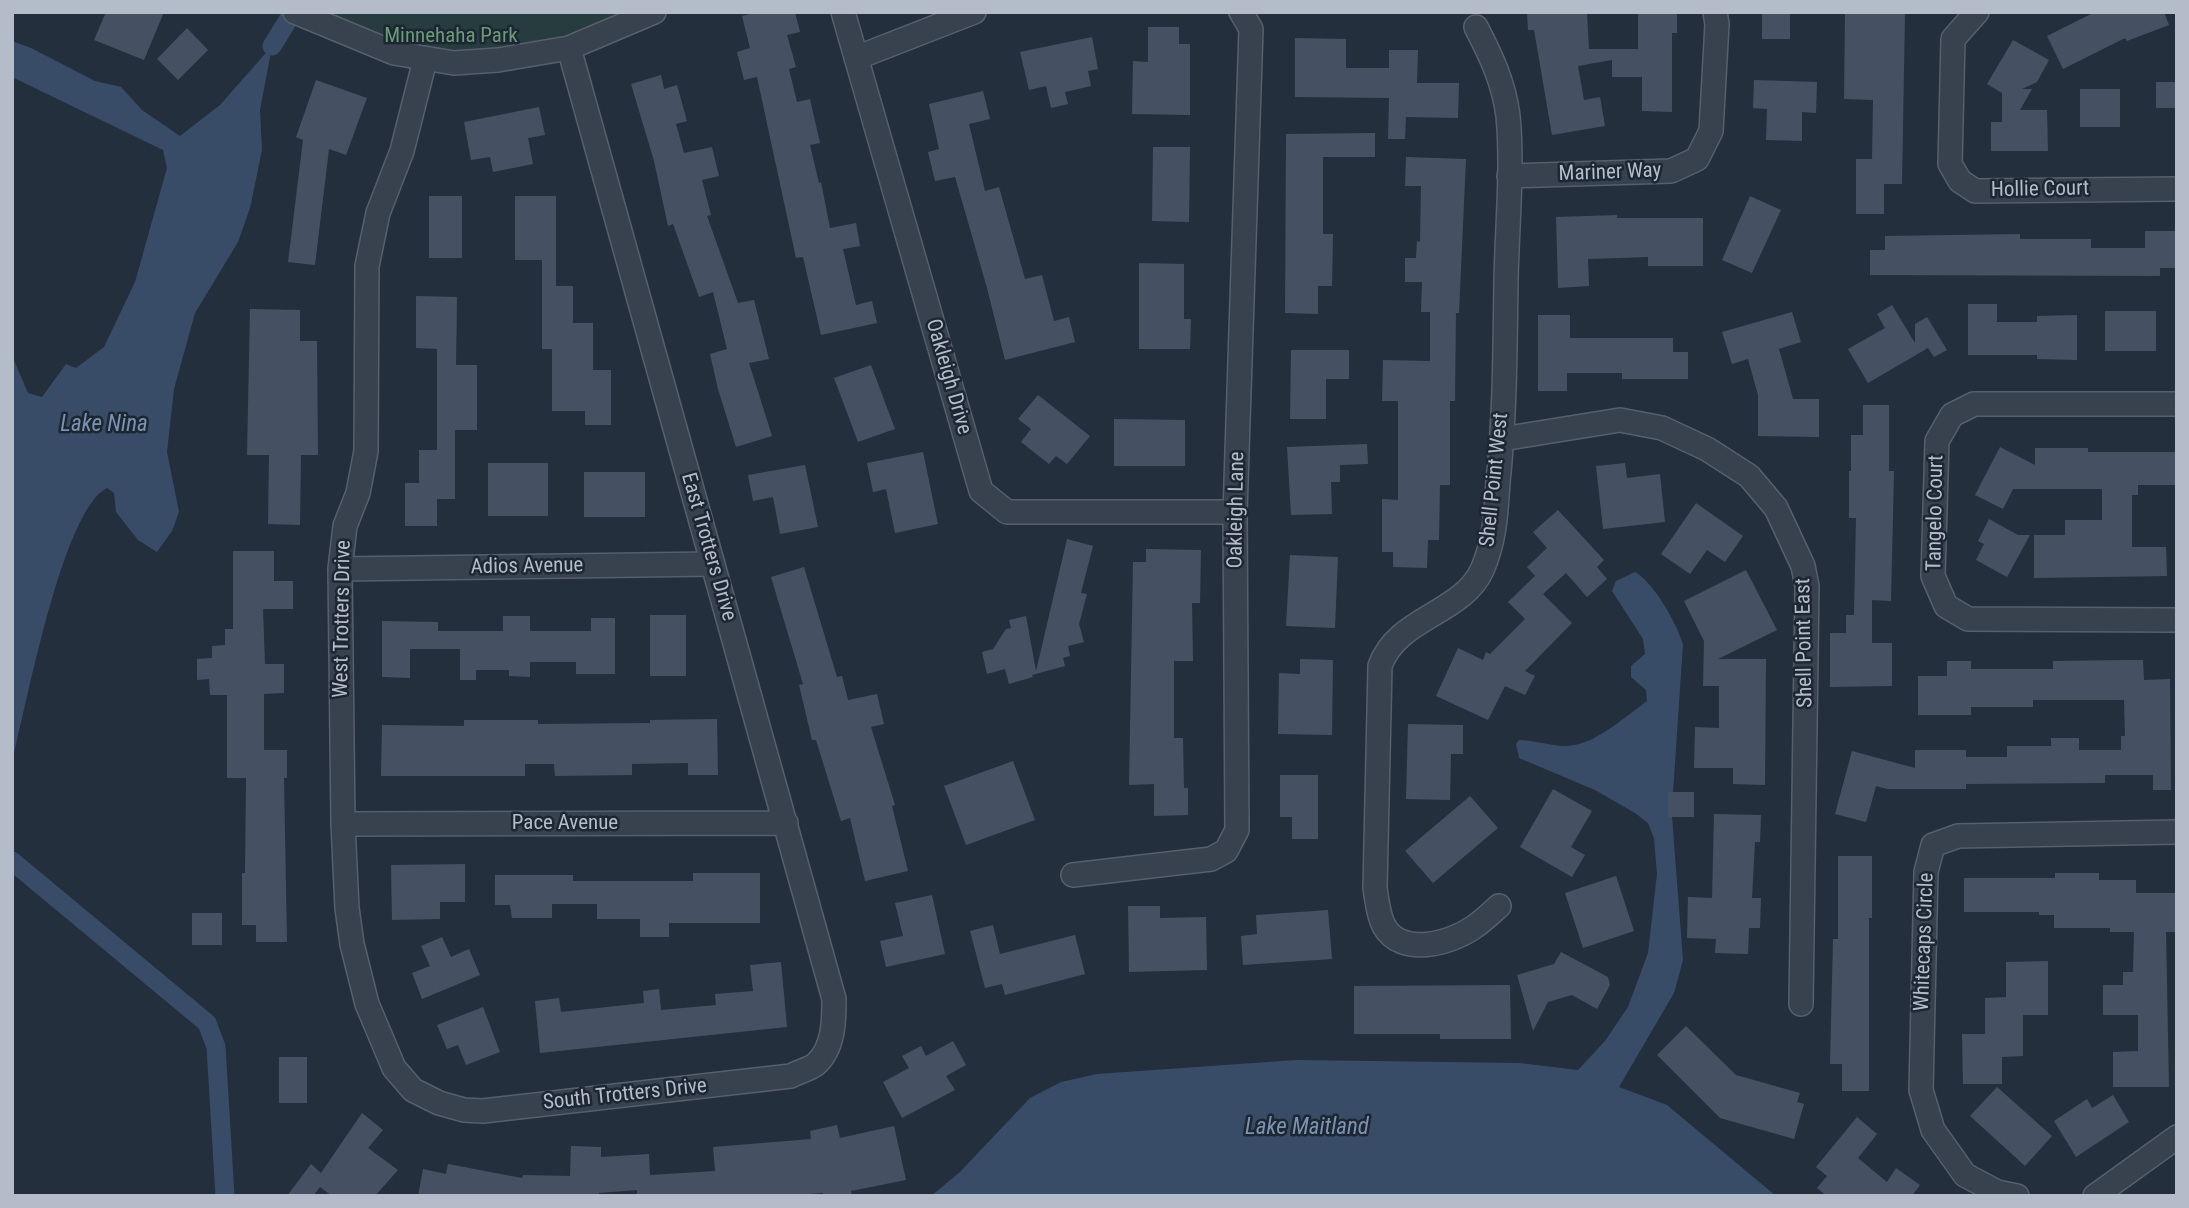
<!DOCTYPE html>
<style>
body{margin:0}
#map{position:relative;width:2189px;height:1208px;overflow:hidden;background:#242f3e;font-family:"Roboto Condensed",sans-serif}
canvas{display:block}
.frame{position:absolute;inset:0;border:14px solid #b4bcc9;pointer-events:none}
</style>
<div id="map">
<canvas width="2189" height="1208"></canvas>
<div class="frame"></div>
</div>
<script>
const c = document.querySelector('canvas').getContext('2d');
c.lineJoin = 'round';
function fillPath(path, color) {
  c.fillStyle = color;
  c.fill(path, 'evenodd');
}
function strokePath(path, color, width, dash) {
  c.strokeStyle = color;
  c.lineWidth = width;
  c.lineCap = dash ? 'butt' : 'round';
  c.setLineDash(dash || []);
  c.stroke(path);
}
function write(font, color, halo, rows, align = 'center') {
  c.font = font + ' "Roboto Condensed",sans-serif';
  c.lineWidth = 5;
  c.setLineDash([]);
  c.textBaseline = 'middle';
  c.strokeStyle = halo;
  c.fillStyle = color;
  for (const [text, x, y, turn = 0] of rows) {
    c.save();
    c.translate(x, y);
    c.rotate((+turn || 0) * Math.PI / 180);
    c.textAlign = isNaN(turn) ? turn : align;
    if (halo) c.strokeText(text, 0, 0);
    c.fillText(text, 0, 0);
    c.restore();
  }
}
const green = new Path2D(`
 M337 12H654L594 39 454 63 329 27Z`);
const water = new Path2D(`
 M12 41 31 48 95 81 121 87 142 110 180 136 220 105 272 46 260 110 262 150 250 208 238 242 195 313 174 389 167 452 179 512 172 531 157 552 138 540 116 512 114 493 107 488C62 510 26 709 12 761V356L28 393 42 397 66 364 76 368 104 347 135 282 167 168 163 150 12 77Z
 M1635 572C1655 584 1675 621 1683 644L1674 778 1673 792H1668V817H1672L1683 960 1674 993 1619 1087 1667 1105 1776 1196H931L960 1172 1030 1098 1061 1082 1097 1074 1296 1060 1519 1063 1578 1070 1605 1041 1628 1007 1648 953 1657 874 1654 838 1648 823 1635 813 1595 790 1519 758 1516 744 1519 740C1538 740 1556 749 1575 745 1598 741 1628 715 1647 701L1646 690 1631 677V666L1645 654 1643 639 1612 591 1616 581Z`);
const canal = new Path2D(`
 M272 46 293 12
 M12 861 207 1023 216 1047 225 1196`);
const building = new Path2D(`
 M106 12H164L144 60 94 40Z
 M758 12H795L800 32 787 35 796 67 789 69 797 102 810 99 820 143 810 145 819 183 821 182 830 228 856 223 860 246 843 249 856 305 872 301 877 323 821 335 803 257 796 258 757 77 744 80 737 52 750 48 742 16Z
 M1527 12H1587L1589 49H1638V12H1677V33H1672V112L1642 111V77H1612V60L1578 66 1584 100 1600 97 1605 126 1552 135 1534 30H1528Z
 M1762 12H1790V39H1762Z
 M1845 12H1905L1902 184H1884V214H1856V159H1872L1873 100 1844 99Z
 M2095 12H2164L2169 25 2127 41 2125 38 2063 69 2047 36Z
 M1148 27H1179V44H1190V115L1132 114 1133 61 1148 62Z
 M187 28 208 50 178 80 157 59Z
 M1092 37 1098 69 1088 71 1091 86 1065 92 1068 104 1051 108 1046 86 1029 90 1020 52Z
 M1295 38 1346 39V68H1389V50H1418L1417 83H1459L1458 118 1406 117 1405 139H1388L1389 98 1295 97Z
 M2013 40 2049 60 2037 82 2022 89H2032L2020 110H2047L2048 151H1991V122H2002V93L1987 84Z
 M661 75 664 89 677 85 687 121 676 124 684 153 712 147 719 176 702 180 711 215 707 216 738 303 754 300 769 359 749 363 772 436 736 447 718 389 710 354 727 349 713 292 699 297 673 224 668 226 654 161 631 84Z
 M316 80 367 98 346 155 329 149 315 265 288 262 303 140 296 137Z
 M1754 80 1817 82 1816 113 1802 112V141L1766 140 1767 109 1753 108Z
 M2156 82H2177V108H2156Z
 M2080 89H2120V127H2080Z
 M983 91 990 119 969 124 985 191 999 187 1025 279 1042 275 1054 321 1069 317 1075 342 1005 360 987 288 955 177 935 181 928 152 939 149 929 104Z
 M539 107 545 135 528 138 533 164 493 172 490 157 471 160 464 122Z
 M1375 133V157H1323V234H1333L1332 286H1318V314L1285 313 1286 134Z
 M1153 147H1190L1189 222 1152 221Z
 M1406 157 1466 159 1459 313H1456L1455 401H1450V485H1440L1439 540H1428L1427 568 1393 567V552H1382V499L1398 500V401H1382L1383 360 1430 361V312H1421L1422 282H1405V258H1416L1417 241 1420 242 1421 186H1405Z
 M429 196H462V258H429Z
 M515 196H556V286H573V323H593V370H611V425H585V411H552V349H542V260H515Z
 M1750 196 1781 210 1752 273 1722 260Z
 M1617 215V218H1703V266H1648V257L1588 259 1589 286 1558 288 1556 217Z
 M2145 231H2177V268H2160V276L1870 275V250H1885V236L2020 234V239H2091V248H2145Z
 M1139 263 1184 264V319H1191L1190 349H1139Z
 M416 296 457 297 456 365H477V430H455V499H437V526H405V483H419V450H437V349L416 348Z
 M1968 304H1997V322H2037V316L2077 315V360L2037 359V355H1968Z
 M1892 305 1915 343V324L1927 317 1947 350 1934 357 1928 348 1868 383 1848 349 1885 328 1877 314Z
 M250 309 300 310V341H317L318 455H301L300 525 268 524 269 455H247Z
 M2105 311H2156V351H2105Z
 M1792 312 1801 342 1779 349 1793 399H1819V437L1758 436V395L1748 359 1732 364 1722 332Z
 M1538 315H1570V338H1673V352H1688V379H1622V373H1567V391H1538Z
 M1291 350H1349V379H1326V419H1290Z
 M871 365 895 429 858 442 834 378Z
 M1038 395 1090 436 1067 464 1056 456 1049 464 1021 442 1031 429 1018 419Z
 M1863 405H1889V471H1894L1891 601 1872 600V643H1892V686L1830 687V633H1846V615H1854L1856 518H1849V471H1851V435H1863Z
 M1114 419 1185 420V466H1114Z
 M1367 444 1368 464 1340 465V482H1331L1332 514 1291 515 1287 447Z
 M2000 447 2035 465V448H2088V452H2177V485H2138V495H2132V547H2166L2167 576 2034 578V535H2065V520H2102V489H2013L2003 509 1975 495Z
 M923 452 938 524 895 533 886 489 873 492 867 463Z
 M488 463H548V516H488Z
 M1625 463 1627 478 1660 474 1665 522 1603 529 1596 466Z
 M805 465 818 527 780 534 773 497 753 501 748 475Z
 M584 472H645V517H584Z
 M1696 503 1743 536 1725 562 1707 550 1690 574 1661 554Z
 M1558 510 1604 560 1597 567 1607 579 1587 597 1566 573 1543 594 1572 623 1525 671 1535 676 1525 695 1505 686 1488 720 1436 696 1458 648 1483 660 1486 652 1490 654 1525 619 1508 602 1535 576 1527 567 1547 548 1533 532Z
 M1989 519 2018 535H2030L2007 577 1976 560 1984 544 1978 541Z
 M1067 539 1093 546 1081 593 1087 594 1079 624 1084 642 1068 646 1070 656 1063 658 1065 666 1032 675 1033 677 1009 684 1005 669 987 674 982 652 993 649 1006 629 1011 628 1009 620 1026 616 1036 671Z
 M1146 549 1201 550 1200 603H1192L1193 661H1174V738H1183L1184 788H1188V815L1154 816V784L1129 785 1133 562H1146Z
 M233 551H274V581H293V609H263L265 664H284V693L264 694V750H287V778H284L287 942H256V925H242V873H245L246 778H227V695H210L209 679 197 680V659L212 658V646L225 645V629H233Z
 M1290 555 1338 557 1335 628 1286 626Z
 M804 567 837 677 842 676 848 700 877 694 884 724 871 727 895 805 892 806 908 871 865 881 850 818 841 821 816 740H812L799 685 803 684 771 577Z
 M1746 570 1777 630 1718 659H1766L1765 785 1733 784V768H1694L1695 727 1719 728V686H1703L1704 641 1684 601Z
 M650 615H686V676H650Z
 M503 616H530V631H591V618H615V674H576V662H530V677L509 676V670H476V680H460V649H410V678L382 677V621L438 622V631H503Z
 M1300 659 1333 660 1332 735 1278 734 1279 673 1300 674Z
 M2124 660H2143L2144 680 2170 679 2171 790H2153V775H2105V783L1966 784V789H1887L1876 786 1866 822 1835 814 1852 751 1915 768V750H1966V757H2007V746H2051V738H2079V750H2121V736H2125L2124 700H2033V707H1971V715H1918V676H1947V661H1971V669H2053V661Z
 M717 719 718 775H688V763L632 764V775L555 776 554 764H525V776H381L382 725 464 726V720H538V724L650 723V720Z
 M1408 724 1463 725V754H1451L1450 800 1406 799Z
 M1013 761 1035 820 966 845 944 786Z
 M1280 775H1318V839H1292V817H1280Z
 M1553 789 1592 811 1571 847 1585 855 1572 877 1520 847Z
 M1668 792H1694V817H1668Z
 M1470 796 1498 828 1433 883 1405 851Z
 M1714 814 1761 815 1760 842H1755L1752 898H1761L1760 928H1749L1748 954 1715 953 1716 939 1687 938 1688 897 1712 898Z
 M1838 856H1872V918H1869V1091H1842V1064H1830L1833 939H1838Z
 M465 864V902H440V919L392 920 391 865Z
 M693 873H760V923H669V937H640V919H597V904H552V918H512L510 905H495V875H573V881H693Z
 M2055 873H2099V880H2136V893H2175V932H2166L2169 1087H2113V1052L2138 1051V1015H2103V985H2123V972H2133L2134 932H2110V928H2054V915H2039V912H1964V878H2055Z
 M1616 876 1634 931 1583 948 1565 893Z
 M932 895 945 954 886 967 880 941 903 936 895 903Z
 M1128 906H1160V918L1206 917 1207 970 1129 972Z
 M1328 910 1332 959 1243 965 1241 936 1257 934 1256 915Z
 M192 913H222V945H192Z
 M993 925 1000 954 1075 935 1085 974 1005 995 1002 984 985 988 970 931Z
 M442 937 451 957 469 949 480 975 422 999 412 973 430 966 421 946Z
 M1561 952 1608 977 1610 985 1597 1009 1572 995 1548 1002 1533 1031 1517 975 1554 964Z
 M2048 961V1015H2023V1056L2002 1057V1084H1963L1962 1034H1985V998L2006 997V962Z
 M781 962 787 1027 540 1053 535 1001 559 998 561 1012 644 1003 643 991 659 989 661 1010 716 1005 715 994 753 991 750 965Z
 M1510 985 1511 1039H1440V1034H1354V986Z
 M483 1007 500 1052 466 1065 458 1045 447 1049 437 1025Z
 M1686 1026 1736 1075 1800 1093 1797 1102 1804 1104 1794 1139 1720 1118 1657 1055Z
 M953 1041 966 1065 946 1076 955 1090 902 1118 883 1082 909 1068 902 1056 921 1046 926 1056Z
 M279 1057H307V1103H279Z
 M1997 1087 2052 1136 2025 1166 1970 1116Z
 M2113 1095 2129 1122 2076 1157 2054 1121 2087 1099 2092 1108Z
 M362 1113 383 1130 368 1148 398 1170 375 1196H332L320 1187 313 1196H287L311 1164 321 1173Z
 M1857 1117 1877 1134 1858 1158 1887 1182 1896 1168 1920 1185 1912 1196H1827L1817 1188 1827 1176 1816 1167Z
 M837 1125 840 1138 894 1126 906 1180 851 1191 852 1196H823V1193L786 1196H637V1190L599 1193V1196H418L423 1169 446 1174 448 1164 522 1178 523 1175 570 1176 571 1146 601 1147V1157L649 1154 650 1175 715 1171 713 1147 811 1139 810 1131Z`);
const minor = new Path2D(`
 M295 12 394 53 454 63 498 60 569 48 654 12
 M843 12 981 491 1007 512H1235
 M1977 12 1953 39 1950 164 1960 181 1975 191 2177 189
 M1476 27C1491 56 1504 83 1508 116 1513 166 1507 229 1506 280 1505 348 1505 415 1498 482 1496 512 1495 541 1482 570 1462 614 1397 617 1380 666L1375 888C1377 900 1378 915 1384 926 1401 957 1450 944 1474 927 1483 921 1491 913 1499 906
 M856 58 974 12
 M425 60 402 151 378 213 367 266 366 451 358 493 345 526 340 569 343 824 347 908 352 944 367 1004 394 1068 413 1090 439 1103 464 1110 483 1111 791 1076C798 1072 810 1069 816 1064 834 1048 834 1020 834 999L569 48
 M1509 176 1671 171 1697 159 1711 131 1717 24 1715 12
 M2177 404H1974L1952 415 1937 441 1933 576 1946 606 1968 619 2177 620
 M1502 439 1620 420 1662 428 1707 449 1749 476 1776 508 1803 566 1807 586 1801 1004
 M340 569 713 564
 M343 824 786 823
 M1073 875 1211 859 1226 851 1237 830 1235 512 1251 29 1241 12
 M2017 1196 1997 1192 1965 1175 1933 1130 1921 1090 1926 872 1933 845 1958 836 2177 832
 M2095 1196 2177 1137`);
const parkNames = [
 ["Minnehaha Park",451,37]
];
const streetNames = [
 ["Mariner Way",1610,173,-2],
 ["Hollie Court",2040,190,-1],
 ["Oakleigh Drive",948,377,74],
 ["Shell Point West",1495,480,-84],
 ["Oakleigh Lane",1237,510,-89],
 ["Tangelo Court",1936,513,-89],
 ["East Trotters Drive",708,547,74],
 ["Adios Avenue",527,567,-1],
 ["West Trotters Drive",343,619,-89],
 ["Shell Point East",1805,643,-91],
 ["Pace Avenue",565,824],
 ["Whitecaps Circle",1925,942,-88],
 ["South Trotters Drive",625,1095,-6]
];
const waterNames = [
 ["Lake Nina",104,425],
 ["Lake Maitland",1307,1128]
];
fillPath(green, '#263c3f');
fillPath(water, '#394c67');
strokePath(canal, '#394c67', 19);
fillPath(building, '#455162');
strokePath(minor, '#565f6c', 26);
strokePath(minor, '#38414e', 23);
write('21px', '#6b9a76', '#1d2633', parkNames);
write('21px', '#b4bcc9', '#1d2633', streetNames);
write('italic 23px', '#7c92b1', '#1d2633', waterNames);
</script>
